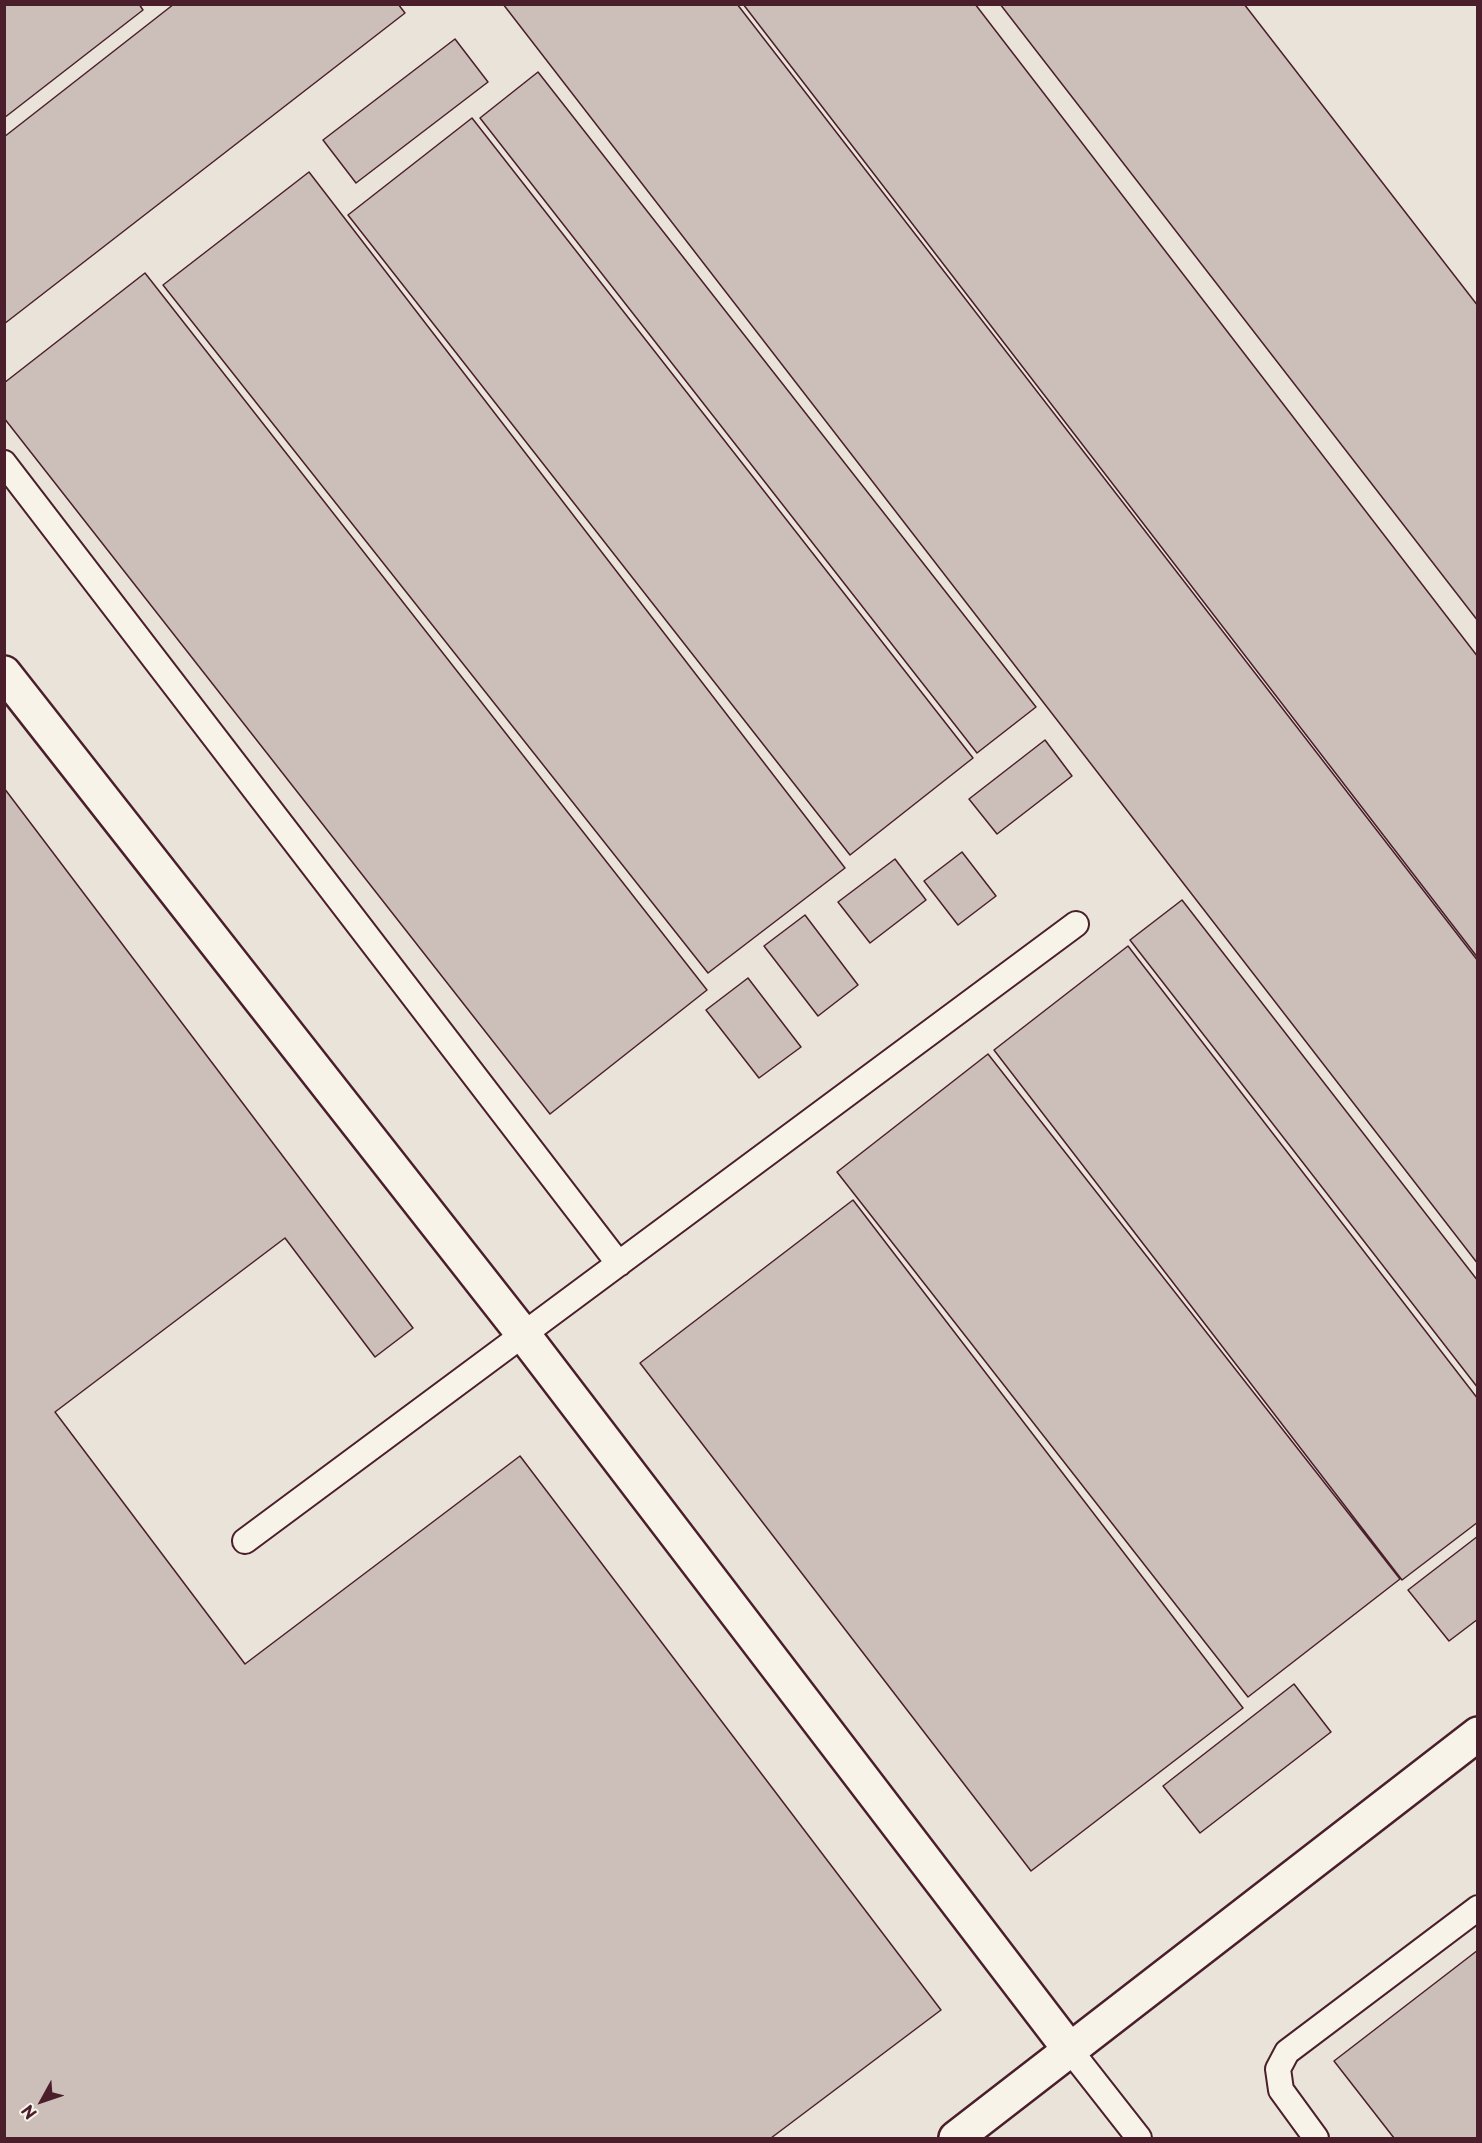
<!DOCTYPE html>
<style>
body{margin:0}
#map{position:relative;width:1482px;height:2143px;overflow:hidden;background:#f7f3e8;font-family:"Playpen Sans",sans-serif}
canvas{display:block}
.frame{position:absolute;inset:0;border:6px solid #4a1f2b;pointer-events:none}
.north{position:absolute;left:12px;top:2071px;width:60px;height:60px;-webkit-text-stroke:4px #f7f3e8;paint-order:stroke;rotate:230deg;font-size:16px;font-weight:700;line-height:24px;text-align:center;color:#4a1f2b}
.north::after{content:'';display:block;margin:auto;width:21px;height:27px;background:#4a1f2b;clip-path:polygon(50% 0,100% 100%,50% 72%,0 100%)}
</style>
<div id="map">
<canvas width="1482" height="2143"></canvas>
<div class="frame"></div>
<div class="north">N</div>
</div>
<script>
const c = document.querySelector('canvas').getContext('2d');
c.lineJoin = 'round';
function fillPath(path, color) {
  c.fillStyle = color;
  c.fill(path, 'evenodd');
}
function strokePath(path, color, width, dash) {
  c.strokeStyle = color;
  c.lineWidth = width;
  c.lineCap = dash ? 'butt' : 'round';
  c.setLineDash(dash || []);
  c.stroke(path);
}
const built = new Path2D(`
 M5 5H1477V2138H5Z`);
const building = new Path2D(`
 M4 4H139L143 10 4 118Z
 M174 4H398L405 13 4 324V137Z
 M503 4H737L1478 961V1264Z
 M743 4H975L1478 657V958Z
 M1000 4H1244L1478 306V621Z
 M455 39 488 82 356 183 323 140Z
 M538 72 1036 707 977 753 480 118Z
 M472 118 973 758 850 855 348 215Z
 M309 172 845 868 708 973 163 285Z
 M145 273 707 990 550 1114 4 418V383Z
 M1045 740 1072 776 997 834 969 799Z
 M4 788 413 1328 375 1357 285 1238 55 1412 245 1664 520 1456 941 2010 771 2138H4Z
 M962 852 996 896 958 925 924 881Z
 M895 859 926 900 870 943 838 902Z
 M1182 900 1478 1281V1388L1130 940Z
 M805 915 858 985 818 1016 764 946Z
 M1128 946 1478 1399V1522L1402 1580 994 1050Z
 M748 978 801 1047 759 1078 706 1010Z
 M988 1054 1400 1579 1248 1697 837 1172Z
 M853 1200 1243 1708 1031 1871 640 1363Z
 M1478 1536V1619L1449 1641 1408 1590Z
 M1294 1684 1331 1732 1200 1833 1163 1786Z
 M1478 1950V2138H1394L1334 2061Z`);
const service = new Path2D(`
 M4 463 619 1264
 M245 1541 1076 924
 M1070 2050 1139 2138
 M1316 2138 1281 2090 1278 2069 1287 2052 1478 1908`);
const minor = new Path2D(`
 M4 673 523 1334 1070 2050
 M956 2138 1478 1734`);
fillPath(built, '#eae3da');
fillPath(building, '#ccbfb9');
strokePath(building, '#4a1f2b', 1.5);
strokePath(service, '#4a1f2b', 28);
strokePath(minor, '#4a1f2b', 38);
strokePath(service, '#f7f3e8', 24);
strokePath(minor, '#f7f3e8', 33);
</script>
